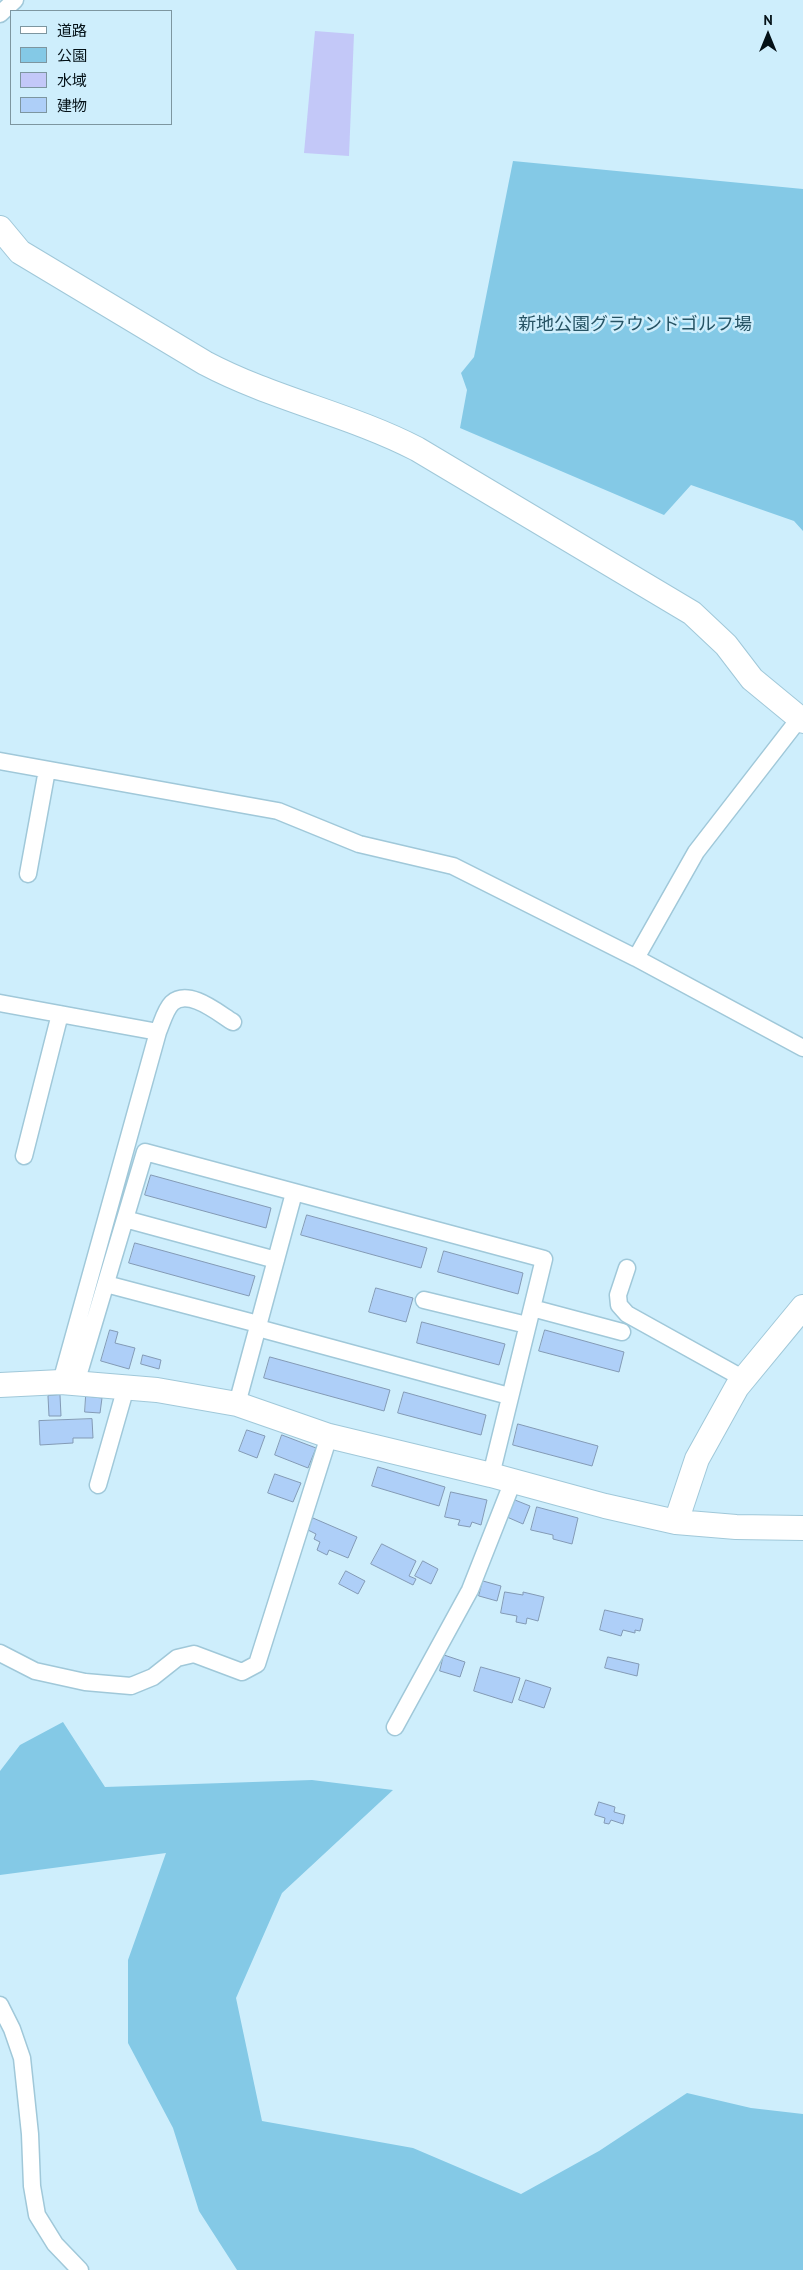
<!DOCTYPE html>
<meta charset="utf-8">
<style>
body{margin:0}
#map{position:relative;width:803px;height:2270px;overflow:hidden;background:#ceeefc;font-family:"PT Sans","Noto Sans JP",sans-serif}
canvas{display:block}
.legend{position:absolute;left:10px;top:10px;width:162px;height:115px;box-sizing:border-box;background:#ceeefc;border:1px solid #7d96a0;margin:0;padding:6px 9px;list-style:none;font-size:15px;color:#041117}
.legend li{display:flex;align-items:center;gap:10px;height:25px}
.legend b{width:25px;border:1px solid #7d96a0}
.north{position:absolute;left:743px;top:10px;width:50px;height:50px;-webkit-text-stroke:4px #ceeefc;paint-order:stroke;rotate:0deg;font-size:14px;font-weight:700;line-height:20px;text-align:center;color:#041117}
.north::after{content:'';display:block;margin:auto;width:18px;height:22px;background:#041117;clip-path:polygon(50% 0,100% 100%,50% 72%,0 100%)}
</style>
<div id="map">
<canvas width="803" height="2270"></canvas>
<ul class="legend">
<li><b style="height:6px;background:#fff"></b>道路</li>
<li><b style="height:14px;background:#84c9e6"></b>公園</li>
<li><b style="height:14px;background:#c3c8f8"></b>水域</li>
<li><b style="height:14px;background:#aecff8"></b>建物</li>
</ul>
<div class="north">N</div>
</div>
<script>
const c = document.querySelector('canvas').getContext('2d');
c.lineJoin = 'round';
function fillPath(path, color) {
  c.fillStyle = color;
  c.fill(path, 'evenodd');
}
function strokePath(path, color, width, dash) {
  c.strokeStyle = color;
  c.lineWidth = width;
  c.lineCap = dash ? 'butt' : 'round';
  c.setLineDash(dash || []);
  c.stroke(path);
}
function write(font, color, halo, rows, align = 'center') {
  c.font = font + ' "PT Sans","Noto Sans JP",sans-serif';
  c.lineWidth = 5;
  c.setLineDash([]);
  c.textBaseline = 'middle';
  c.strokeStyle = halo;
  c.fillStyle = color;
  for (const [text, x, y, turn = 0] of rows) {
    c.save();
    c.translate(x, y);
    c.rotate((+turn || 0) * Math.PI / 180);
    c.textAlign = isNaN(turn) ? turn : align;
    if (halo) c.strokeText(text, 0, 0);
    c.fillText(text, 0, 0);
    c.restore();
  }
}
const green = new Path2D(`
 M513 161 803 189V531L794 521 691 485 664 515 460 428 467 390 461 373 474 357Z
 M63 1722 105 1787 312 1780 393 1790 282 1893 236 1998 262 2121 413 2148 521 2194 599 2151 687 2093 751 2108 803 2114V2270H237L199 2211 173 2128 128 2043V1960L166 1853 0 1875V1771L20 1745Z`);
const water = new Path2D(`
 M315 31 354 34 349 156 304 153Z`);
const building = new Path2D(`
 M151 1175 271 1208 266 1228 145 1195Z
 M307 1215 427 1248 421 1268 301 1235Z
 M135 1243 255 1276 249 1296 129 1263Z
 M444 1251 523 1273 518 1294 438 1272Z
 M376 1288 413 1298 406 1322 369 1312Z
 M422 1322 505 1344 499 1365 417 1343Z
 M110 1330 118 1332 115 1343 135 1348 129 1369 101 1361Z
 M545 1330 624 1352 619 1372 539 1351Z
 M143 1355 161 1360 159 1369 141 1364Z
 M270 1357 390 1390 384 1411 264 1378Z
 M404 1392 486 1415 481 1435 398 1413Z
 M60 1395 61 1416H49L48 1396Z
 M86 1396 102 1398 100 1413 85 1412Z
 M92 1419 93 1438H73V1443L40 1445 39 1421Z
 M518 1424 598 1446 592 1466 513 1445Z
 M247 1430 265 1436 257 1458 239 1451Z
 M282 1435 316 1448 308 1468 275 1455Z
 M378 1467 445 1487 439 1506 372 1486Z
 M275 1474 301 1483 293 1502 268 1493Z
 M451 1492 487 1500 481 1525 472 1522 470 1527 458 1525 460 1520 445 1517Z
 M515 1500 530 1506 523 1524 507 1517Z
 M537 1507 578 1518 572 1544 553 1539V1535L531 1530Z
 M313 1518 357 1537 348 1558 329 1550 327 1555 317 1550 320 1542 314 1539 316 1534 308 1530Z
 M382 1544 416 1561 409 1576 416 1579 413 1585 371 1564Z
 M423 1561 438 1569 431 1584 415 1576Z
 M346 1571 365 1581 358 1594 339 1584Z
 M483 1581 501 1586 497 1601 479 1596Z
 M505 1592 523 1595V1592L544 1597 538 1621 527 1618 526 1624 516 1622 517 1616 501 1613Z
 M605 1610 643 1619 640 1631 635 1630V1633L623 1630 621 1636 600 1630Z
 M444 1655 465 1662 460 1677 440 1671Z
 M608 1657 639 1664 637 1676 605 1668Z
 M481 1667 520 1678 512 1703 474 1691Z
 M526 1680 551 1688 544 1708 519 1700Z
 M599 1802 615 1807 614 1812 625 1815 623 1824 611 1820 609 1824 604 1823 605 1818 595 1815Z`);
const street = new Path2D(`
 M0 14 15 0
 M0 761 278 811 359 844 453 866 636 958 803 1048
 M28 874 47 770
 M636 958 696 852 799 719
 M0 1003 158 1032 61 1382
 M158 1032C162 1023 165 1010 172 1003 189 988 218 1013 233 1022
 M24 1156 60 1014
 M125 1219 276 1260
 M627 1268 618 1295 619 1305 627 1314 744 1379
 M106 1284 258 1324
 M424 1300 527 1325
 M532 1308 622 1332
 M258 1328 509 1396
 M76 1383 145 1152 544 1259 491 1475
 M237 1404 294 1193
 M98 1485 126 1387
 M0 1653 35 1671 85 1682 131 1686 153 1677 177 1658 194 1654 242 1672 257 1664 329 1436
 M395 1727 470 1590 513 1481
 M0 2005 12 2029 22 2058 30 2134 32 2186 37 2215 55 2244 80 2270`);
const secondary = new Path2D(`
 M0 228 20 252 205 363C273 399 349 414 417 449L692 613 726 645 752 679 803 721
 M0 1385 61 1382 157 1390 237 1404 329 1436 491 1475 605 1506 676 1522 736 1527 803 1528
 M676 1522 697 1459 737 1387 803 1307`);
const parkNames = [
 ["新地公園グラウンドゴルフ場",635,325]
];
fillPath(green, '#84c9e6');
fillPath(water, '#c3c8f8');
fillPath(building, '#aecff8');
strokePath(building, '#839ab5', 1);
strokePath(street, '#a0c8d9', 19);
strokePath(secondary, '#a0c8d9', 26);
strokePath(street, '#fff', 16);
strokePath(secondary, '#fff', 24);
write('18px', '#265364', '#ceeefc', parkNames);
</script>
